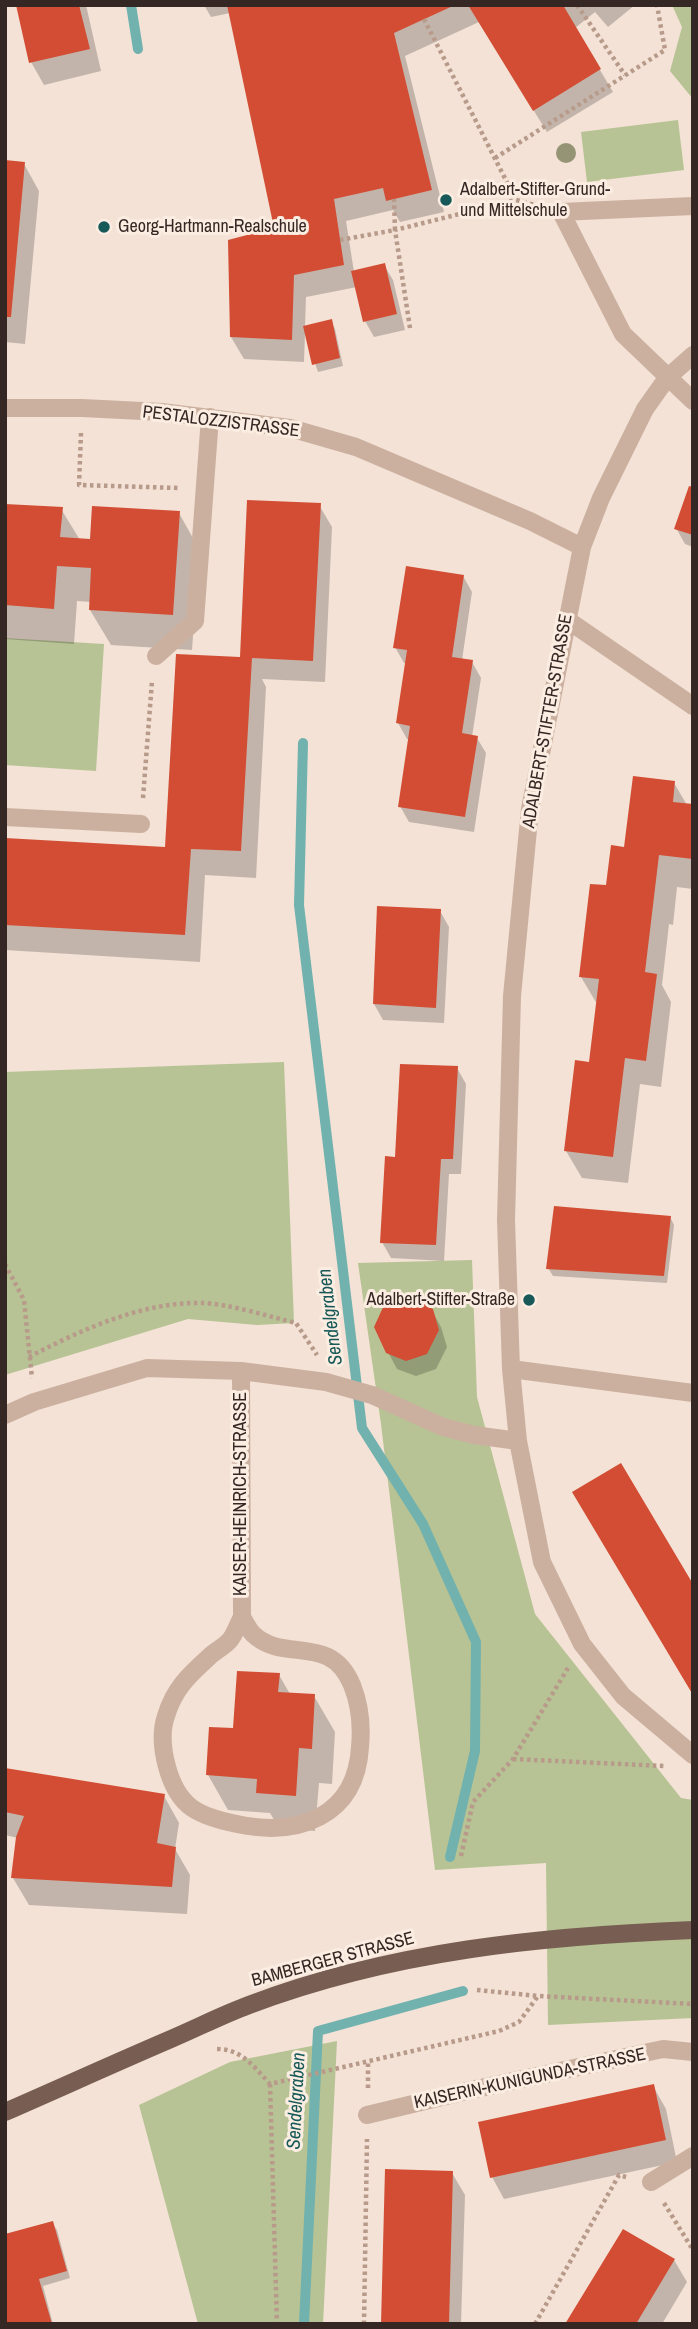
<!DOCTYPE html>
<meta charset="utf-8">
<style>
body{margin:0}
#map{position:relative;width:698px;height:2329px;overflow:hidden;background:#f3e2d5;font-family:"Archivo Narrow",sans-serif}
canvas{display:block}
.frame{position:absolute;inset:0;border:7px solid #352824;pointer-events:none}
</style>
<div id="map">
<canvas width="698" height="2329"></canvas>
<div class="frame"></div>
</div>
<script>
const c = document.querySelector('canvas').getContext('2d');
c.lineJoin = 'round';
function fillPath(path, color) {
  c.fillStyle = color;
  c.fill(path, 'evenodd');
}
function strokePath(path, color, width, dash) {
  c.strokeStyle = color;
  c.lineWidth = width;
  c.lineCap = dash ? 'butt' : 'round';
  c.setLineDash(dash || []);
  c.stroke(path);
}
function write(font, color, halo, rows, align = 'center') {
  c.font = font + ' "Archivo Narrow",sans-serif';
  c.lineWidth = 6;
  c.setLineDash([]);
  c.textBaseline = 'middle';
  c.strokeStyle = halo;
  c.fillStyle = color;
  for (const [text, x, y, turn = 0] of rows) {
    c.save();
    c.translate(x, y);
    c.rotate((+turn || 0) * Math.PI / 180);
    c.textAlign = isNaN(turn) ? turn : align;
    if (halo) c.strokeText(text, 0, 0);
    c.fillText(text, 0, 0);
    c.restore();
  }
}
const green = new Path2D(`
 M672 5H693V99L670 71 682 27Z
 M678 120 684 170 587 182 581 132Z
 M5 638 104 644 96 771 5 765Z
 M284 1062 294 1323 257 1325 188 1319 5 1375V1072Z
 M472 1260 477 1397 535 1614 681 1798 693 1800V2018L548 2025 546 1863 435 1870 381 1424 358 1263Z
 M337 2041 323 2324H198L139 2105 230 2062Z`);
const shadow = new Path2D(`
 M17 5H86L101 71 44 85 31 62Z
 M204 5H635L608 27 595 12 575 28 613 92 547 132 479 22 405 56 444 212 400 222 393 210 346 221 354 272 384 265 393 280 405 330 374 337 365 321 357 287 306 297 305 327 331 321 335 329 343 366 318 372 305 333 304 362 244 359 231 337 276 229 230 13 211 17Z
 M5 162 24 164 39 191 25 344 5 342Z
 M693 489V547L685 544 676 528Z
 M5 505 61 509 80 540 92 541 179 513 199 549 192 650 111 645 90 610 91 602 77 601 74 644 5 639Z
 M319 505 332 527 325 682 262 679 266 687 256 878 205 875 200 962 5 950V840L167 849 243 659Z
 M463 576 472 592 462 660 472 662 481 678 472 737 477 738 486 753 474 832 409 822 400 806 410 739H407L398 723 407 664 404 663 395 647Z
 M674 783 687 805 693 806V889L677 887 673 925 669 924 662 985 671 1002 661 1087 640 1084 628 1183 582 1178 566 1151 591 1064 597 1004 581 977 609 888 626 849Z
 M440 911 449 927 444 1023 383 1020 374 1004Z
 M457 1068 466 1084 461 1174H449L444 1261 391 1258 382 1242 397 1159Z
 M670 1217 674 1225 667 1283 553 1276 548 1268Z
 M432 1311 441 1327 447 1347 436 1369 416 1376 397 1369 388 1352Z
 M279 1675 290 1694 314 1696 335 1732 332 1784 319 1783 315 1831 279 1828 270 1813 228 1810 208 1775 235 1730Z
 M5 1770 164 1796 179 1823 175 1849 190 1875 187 1914 29 1905 13 1878 18 1838 5 1835Z
 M653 2086 666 2109 677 2162 504 2199 492 2177Z
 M452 2173 465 2195 461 2324H383Z
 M52 2223 57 2230 70 2278 43 2286 53 2324H5Z
 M674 2260 687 2282 662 2324H567Z`);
const stream = new Path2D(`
 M131 5 138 49
 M303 743 299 905 362 1428 423 1524 476 1642 475 1751 450 1857
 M304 2324 318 2031 463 1991`);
const building = new Path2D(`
 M16 5H79L90 49 29 63Z
 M227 5H455L394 33 432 190 386 201 383 188 334 199 344 265 294 275 292 340 230 337 228 240 274 228Z
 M468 5H563L601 69 533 111Z
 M5 160 25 162 11 317H5Z
 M385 263 397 314 363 322 351 271Z
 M332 319 340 358 312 365 303 326Z
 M689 486 693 487V535L674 529Z
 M247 500 321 503 313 661 252 658 241 851 191 849 185 935 5 925V838L165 847 176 654 240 657Z
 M5 504 63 507 60 537 90 539 92 506 180 511 173 615 89 610 91 568 57 566 54 609 5 605Z
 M406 566 464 575 452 657 473 660 462 733 478 736 465 817 398 807 410 726 396 723 407 650 393 648Z
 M633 776 675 781 673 802 693 804V859L659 855 645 972 657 974 646 1061 625 1058 613 1157 564 1151 575 1060 589 1062 599 979 579 977 590 884 606 885 611 845 624 847Z
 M377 906 441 909 436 1008 373 1004Z
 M400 1064 458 1066 453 1159H441L436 1245 380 1243 385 1156 395 1157Z
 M554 1206 671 1216 664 1276 546 1269Z
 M411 1296 433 1309 439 1330 427 1354 406 1361 386 1353 374 1327 385 1303Z
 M621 1463 693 1584V1695L572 1492Z
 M237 1671 280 1673 278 1692 315 1694 312 1749 299 1748 296 1796 256 1793 257 1779 206 1775 209 1727 233 1728Z
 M5 1768 165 1794 157 1843 176 1847 172 1887 11 1878 16 1837 24 1816 5 1812Z
 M654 2084 666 2140 490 2178 478 2122Z
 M385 2169 453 2171 449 2324H381Z
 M53 2221 67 2271 39 2279 52 2324H5V2234Z
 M623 2229 675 2259 636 2324H565Z`);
const path = new Path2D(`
 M577 5 625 75
 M424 19 516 200
 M495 158 665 50 657 5
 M340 240 395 230 394 199
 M410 328 395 230 516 200 535 205
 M81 433 79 485 179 488
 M143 798 152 681
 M5 1264 24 1300 32 1378
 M29 1357C81 1330 141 1302 201 1303 226 1303 271 1317 296 1323L317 1355
 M513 1759 664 1766
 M461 1856 473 1802 513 1759 568 1668
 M477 1990 538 1996
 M217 2049C242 2049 254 2067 270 2084L499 2031 519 2022 538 1996 693 2004
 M270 2084 277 2324
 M368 2088V2061
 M664 2203 693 2250
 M364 2324 367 2139
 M535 2324 619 2175 626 2177`);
const minor = new Path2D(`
 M693 206 561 212 623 334 693 401
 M693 355 667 378 645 409 601 498 582 547 530 809 512 996 506 1220 511 1369 518 1441 542 1562 582 1644 623 1696 693 1755
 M5 408H82L162 412 290 428 356 447 530 521 582 547
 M566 619 693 706
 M156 656 195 621 210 417
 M5 817 141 824
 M511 1369 693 1393
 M241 1371 242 1617C238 1624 235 1634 230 1640 224 1647 215 1651 209 1657 189 1675 174 1689 166 1716 157 1742 168 1791 192 1808 205 1817 222 1821 237 1824 298 1837 356 1817 360 1747 362 1726 360 1705 352 1685 330 1632 284 1664 253 1634 249 1630 245 1622 242 1617
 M5 1415 34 1402 147 1368 241 1371 326 1382 372 1395 443 1427 474 1435 518 1441
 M367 2115 471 2090 663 2049 693 2052
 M651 2182 693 2156`);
const major = new Path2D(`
 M5 2112C60 2088 115 2063 171 2039 197 2028 222 2015 249 2005 391 1951 542 1936 693 1930`);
const trees = [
 [566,153]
];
const markers = [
 [446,200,7,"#165958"],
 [104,227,7,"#165958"],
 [529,1300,7,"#165958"]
];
const poiNames = [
 ["Adalbert-Stifter-Grund-",460,190],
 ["und Mittelschule",460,211],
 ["Georg-Hartmann-Realschule",118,227],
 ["Adalbert-Stifter-Straße",515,1300,"right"]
];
const streetNames = [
 ["PESTALOZZISTRASSE",221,422,7],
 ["ADALBERT-STIFTER-STRASSE",548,721,-80],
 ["KAISER-HEINRICH-STRASSE",241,1494,-90],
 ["BAMBERGER STRASSE",333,1960,-15],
 ["KAISERIN-KUNIGUNDA-STRASSE",530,2079,-12]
];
const waterNames = [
 ["Sendelgraben",331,1317,-97],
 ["Sendelgraben",297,2101,-87]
];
fillPath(green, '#b7c394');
fillPath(shadow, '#0003');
strokePath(stream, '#71b2af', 10);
fillPath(building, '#d24d34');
strokePath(path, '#b79a8a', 4.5, [3.5, 3.5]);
strokePath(minor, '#cbb0a0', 18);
strokePath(major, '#785d53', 18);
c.fillStyle = '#959475';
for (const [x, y] of trees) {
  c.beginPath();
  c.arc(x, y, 10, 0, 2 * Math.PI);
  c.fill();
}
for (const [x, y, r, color] of markers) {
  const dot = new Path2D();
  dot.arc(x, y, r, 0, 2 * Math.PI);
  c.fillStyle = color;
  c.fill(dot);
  strokePath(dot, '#fbede1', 2.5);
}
write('18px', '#352824', '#fbede1', poiNames, 'left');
write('18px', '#352824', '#fbede1', streetNames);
write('italic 19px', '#165958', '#fbede1', waterNames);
</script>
